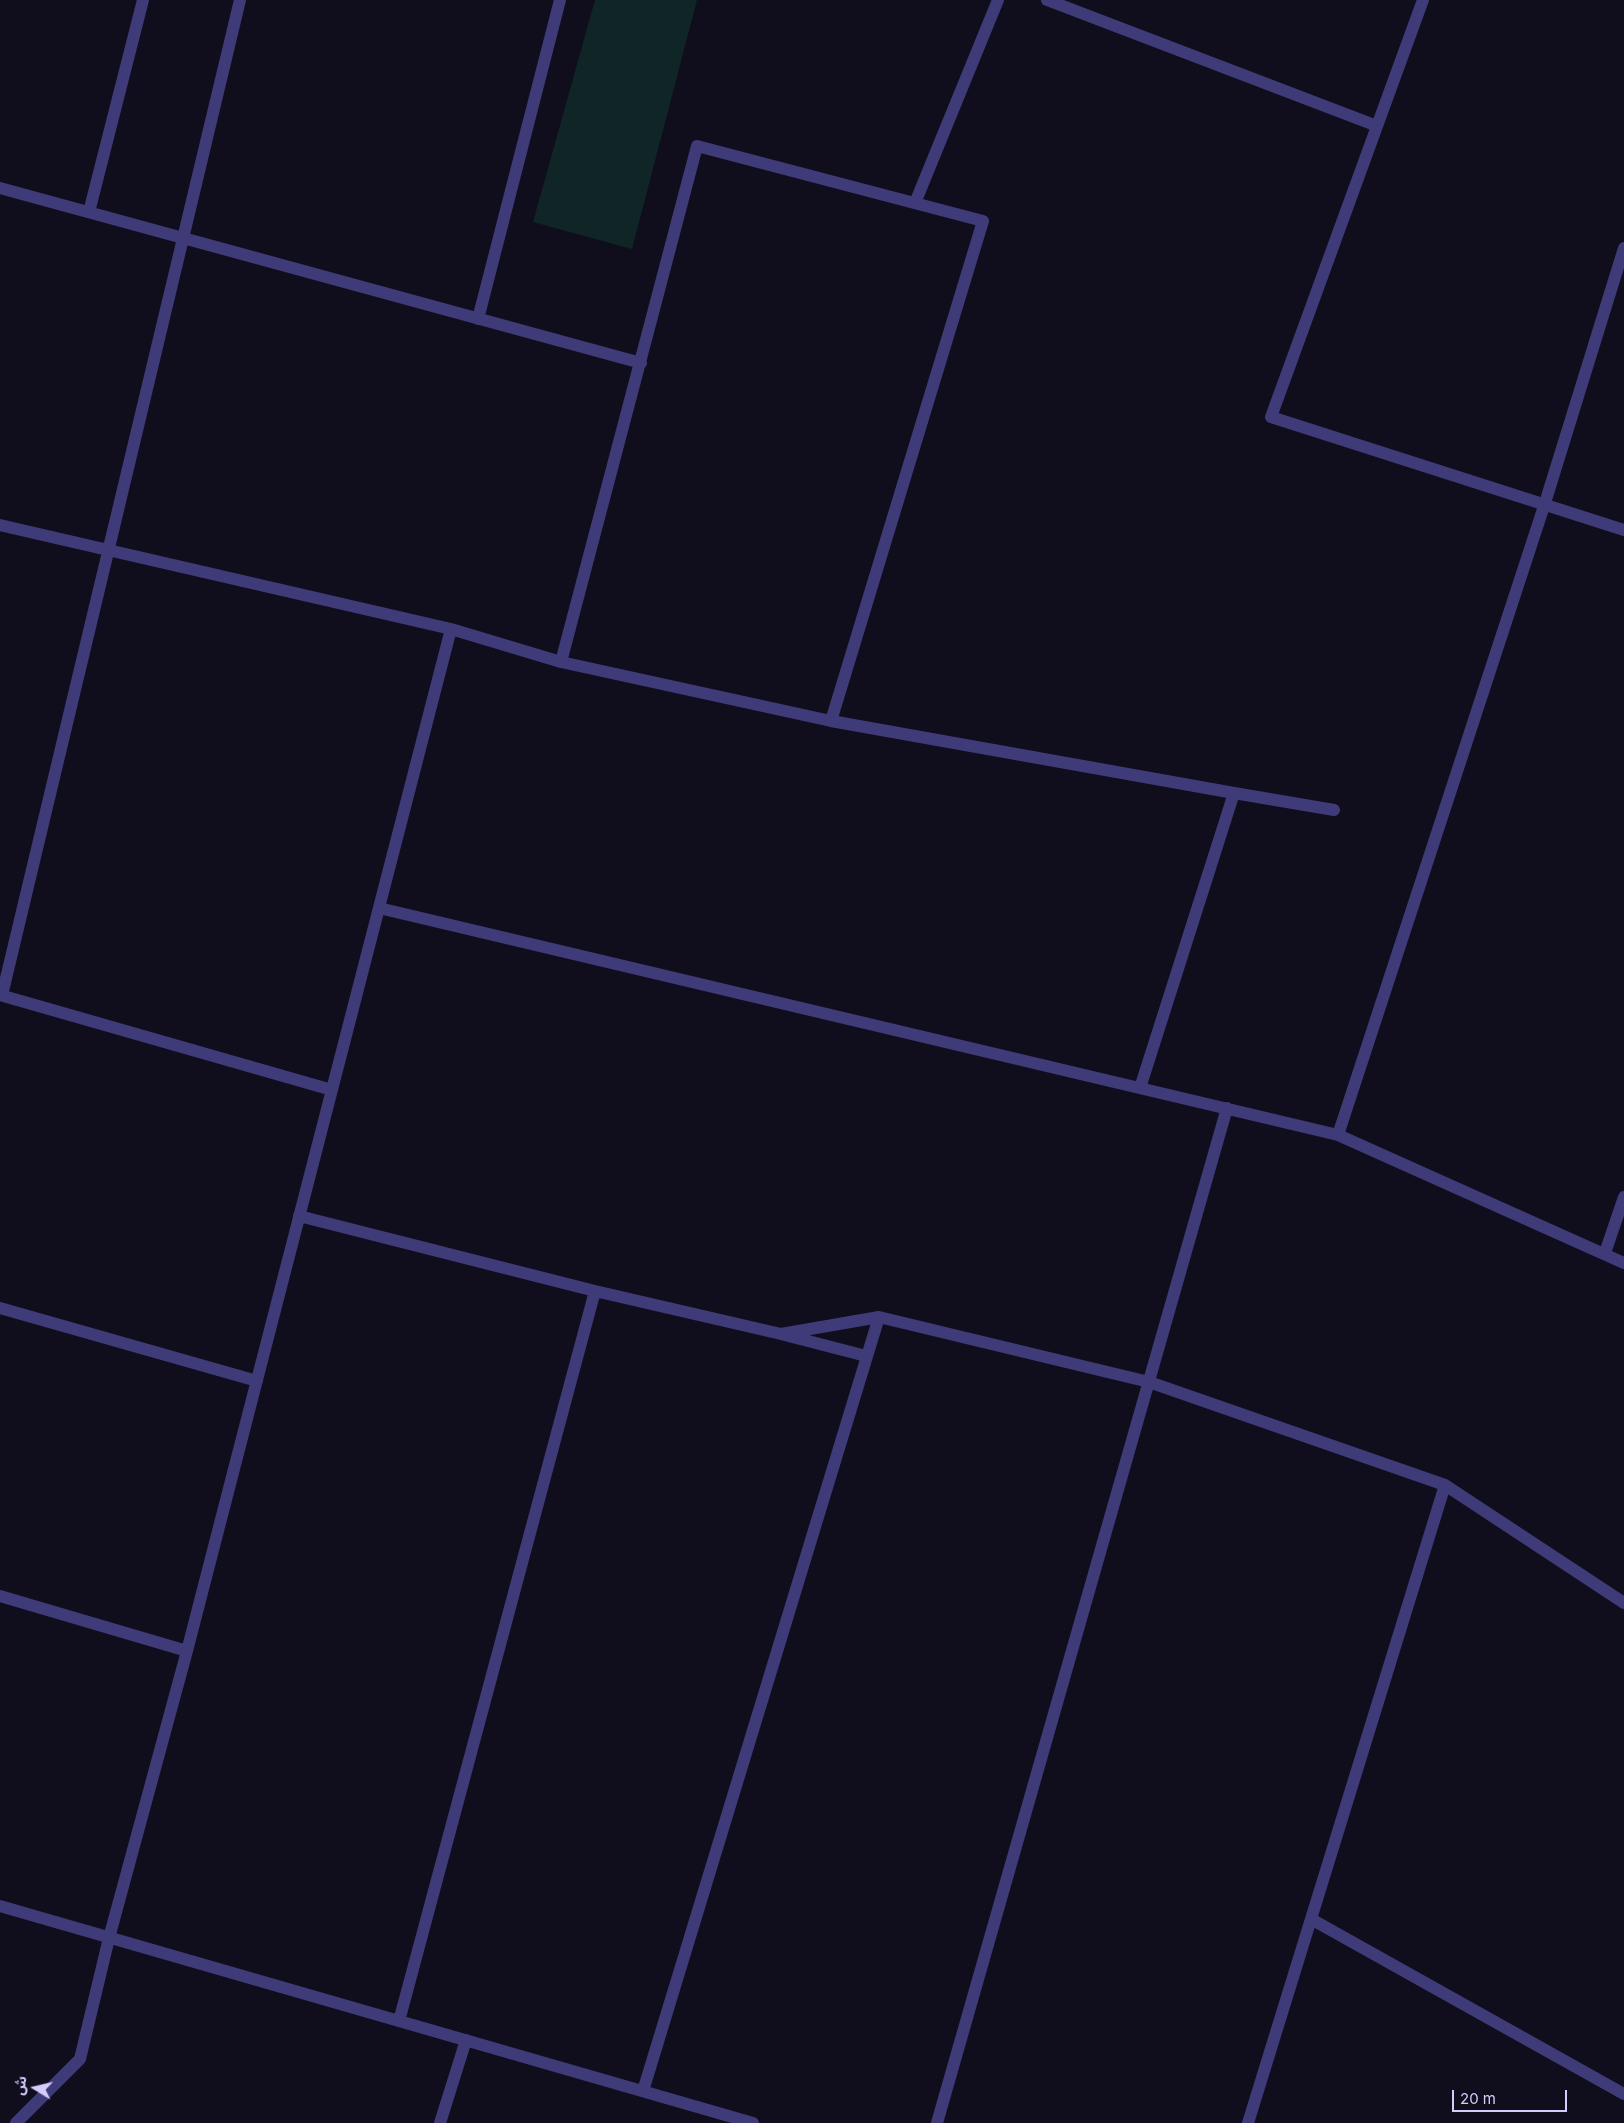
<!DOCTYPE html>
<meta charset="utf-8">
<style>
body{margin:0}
#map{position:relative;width:1624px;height:2123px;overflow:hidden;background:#100d1d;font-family:Inter,"Noto Sans Arabic",sans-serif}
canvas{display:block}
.north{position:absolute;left:10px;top:2063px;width:50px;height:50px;-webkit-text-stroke:4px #100d1d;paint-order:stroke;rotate:279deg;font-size:14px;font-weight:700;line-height:20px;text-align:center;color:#d3ccfc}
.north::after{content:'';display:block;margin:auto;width:18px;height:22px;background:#d3ccfc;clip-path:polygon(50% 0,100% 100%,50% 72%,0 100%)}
.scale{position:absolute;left:1452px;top:2090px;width:115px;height:22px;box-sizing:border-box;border:2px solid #d3ccfc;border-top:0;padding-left:6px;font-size:15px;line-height:18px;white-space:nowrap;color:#d3ccfc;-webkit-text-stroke:4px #100d1d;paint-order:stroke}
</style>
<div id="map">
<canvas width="1624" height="2123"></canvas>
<div class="north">ش</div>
<div class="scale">20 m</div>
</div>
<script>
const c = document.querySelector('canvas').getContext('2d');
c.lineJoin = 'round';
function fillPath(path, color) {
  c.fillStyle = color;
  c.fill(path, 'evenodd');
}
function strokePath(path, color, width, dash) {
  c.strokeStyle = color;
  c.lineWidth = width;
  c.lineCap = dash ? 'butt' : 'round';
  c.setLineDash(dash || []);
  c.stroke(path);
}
const green = new Path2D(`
 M595 0H697L632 249 533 222Z`);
const street = new Path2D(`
 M1047 0 1377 126
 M1423 0 1271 417 1624 530
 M0 188 641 363
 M915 203 998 0
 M89 212 143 0
 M478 319 560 0
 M0 525 451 629 561 662 831 721 1234 793
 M561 662 697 146 983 221 831 721
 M379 908 1338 1135 1624 1263
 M0 995 332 1090
 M2 995 240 0
 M1140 1088 1234 793 1334 810
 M1338 1135 1545 503 1624 248
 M299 1216 595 1291 781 1334 866 1356
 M1605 1253 1624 1197
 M0 1308 257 1381
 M781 1334 879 1317 1149 1382 1445 1485 1624 1603
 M0 1596 187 1651
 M0 1906 753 2123
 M1311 1919 1624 2094
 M399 2021 595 1291
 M643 2091 879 1317
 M16 2123 80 2059 109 1938 187 1651 451 629
 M440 2123 466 2040
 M937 2123 1227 1108
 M1248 2123 1445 1485`);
fillPath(green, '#102626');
strokePath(street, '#3f3b79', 12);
</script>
